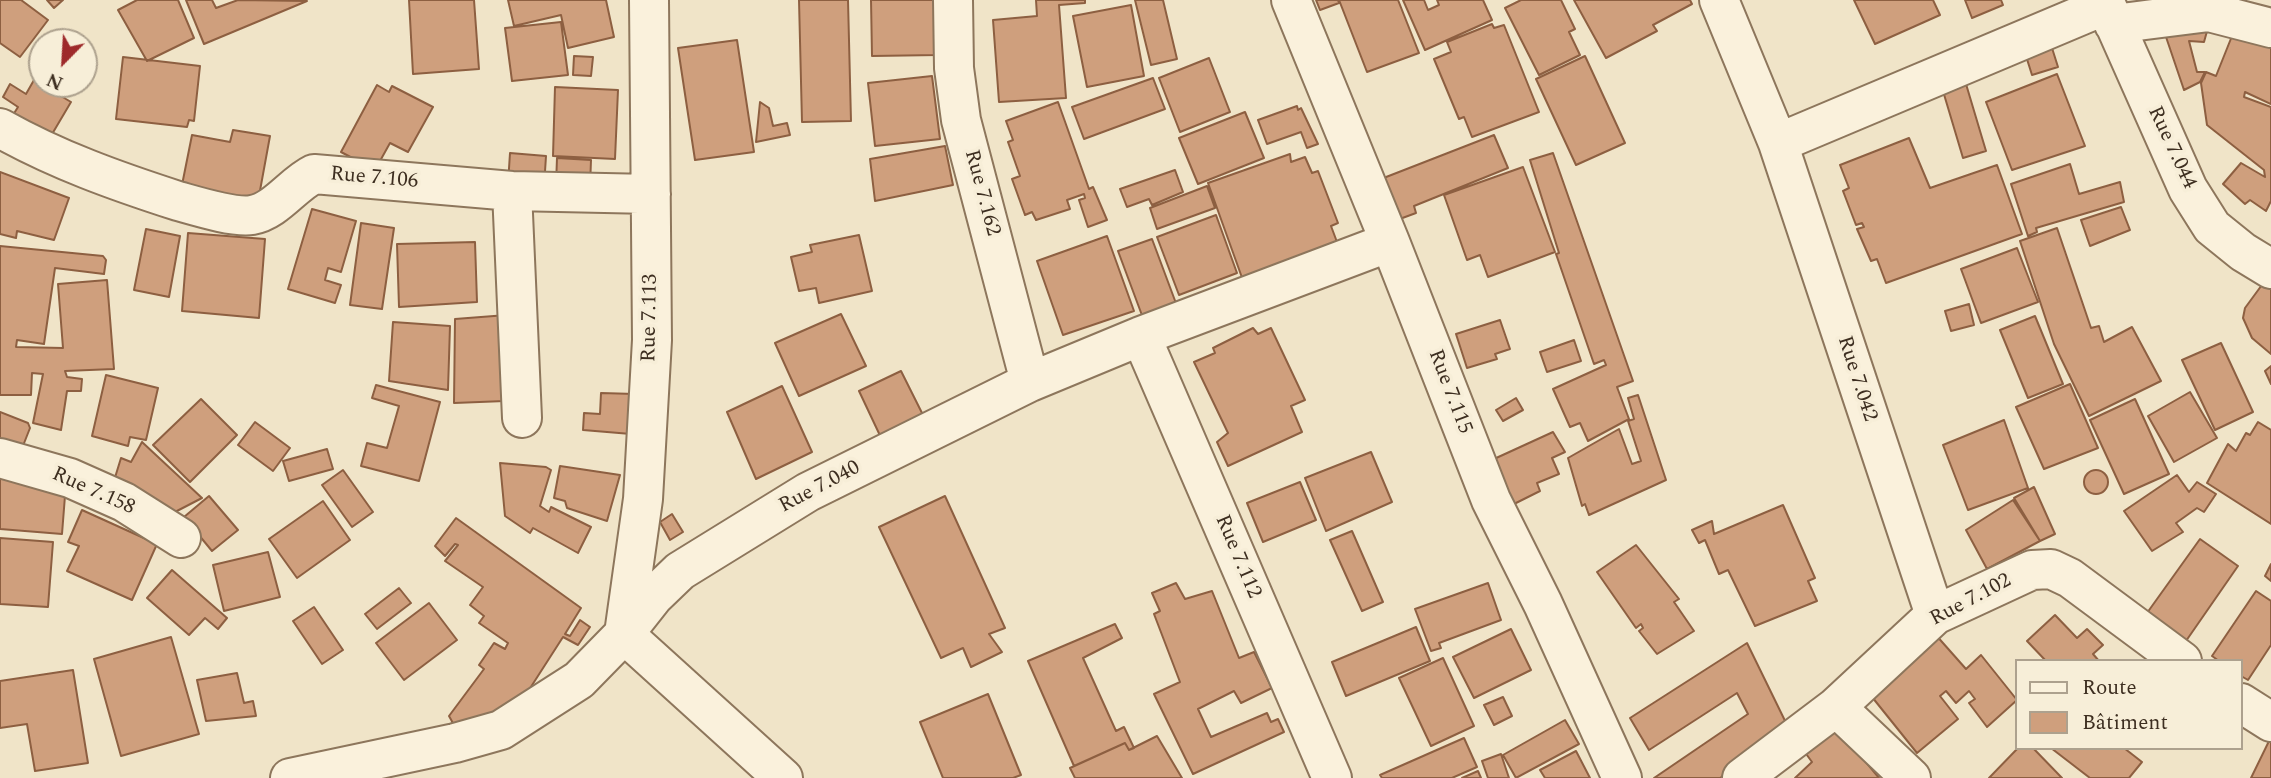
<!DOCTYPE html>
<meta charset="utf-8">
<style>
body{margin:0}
#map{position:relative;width:2271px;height:778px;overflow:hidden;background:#f0e4c8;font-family:Spectral,serif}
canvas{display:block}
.legend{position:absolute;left:2015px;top:659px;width:228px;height:91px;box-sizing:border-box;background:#f7eed8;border:2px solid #ada18e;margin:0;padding:9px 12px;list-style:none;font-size:21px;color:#3d2e20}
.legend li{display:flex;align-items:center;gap:14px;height:35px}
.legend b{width:35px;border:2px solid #ada18e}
.north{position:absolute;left:28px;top:28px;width:70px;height:70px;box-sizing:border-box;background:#f7eed8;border:2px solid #ada18e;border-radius:50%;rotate:204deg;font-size:19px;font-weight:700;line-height:28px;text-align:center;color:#3d2e20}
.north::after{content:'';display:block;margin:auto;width:24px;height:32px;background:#9e2a2b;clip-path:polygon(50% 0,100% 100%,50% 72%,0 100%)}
</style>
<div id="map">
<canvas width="2271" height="778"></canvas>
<ul class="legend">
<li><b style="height:9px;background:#faf1dc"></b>Route</li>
<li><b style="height:19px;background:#cf9f7d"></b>Bâtiment</li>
</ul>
<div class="north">N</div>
</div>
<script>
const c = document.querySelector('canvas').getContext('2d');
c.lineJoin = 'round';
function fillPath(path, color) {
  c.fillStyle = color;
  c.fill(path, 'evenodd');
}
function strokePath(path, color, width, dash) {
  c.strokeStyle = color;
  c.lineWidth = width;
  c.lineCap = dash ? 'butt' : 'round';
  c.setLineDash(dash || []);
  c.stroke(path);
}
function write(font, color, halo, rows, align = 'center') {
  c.font = font + ' Spectral,serif';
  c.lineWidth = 7;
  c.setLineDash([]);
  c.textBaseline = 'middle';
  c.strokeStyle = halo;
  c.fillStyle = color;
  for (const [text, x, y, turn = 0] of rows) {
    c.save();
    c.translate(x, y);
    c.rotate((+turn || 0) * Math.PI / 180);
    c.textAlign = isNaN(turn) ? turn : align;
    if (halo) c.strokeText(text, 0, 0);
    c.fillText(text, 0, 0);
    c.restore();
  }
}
const building = new Path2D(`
 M0 0H21L48 20 20 57 0 43Z
 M47 0H63L54 8Z
 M137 0H178L194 38 147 61 118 10Z
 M186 0H212L216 8 238 0 307 1 204 44Z
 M409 0H474L479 69 413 74Z
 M508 0H606L614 37 568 48 561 15 514 26Z
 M799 0H848L851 121 802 122Z
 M871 0H936L938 55 872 56Z
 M1036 0H1085V3L1059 5 1066 98 999 102 993 20 1037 16Z
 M1135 0H1163L1177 59 1151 65Z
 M1316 0H1338L1339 3 1320 10Z
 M1339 0H1398L1419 53 1367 72Z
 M1403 0H1424L1428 10 1439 5 1437 0H1483L1492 20 1425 50Z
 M1521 0H1561L1575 29 1569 32 1580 55 1539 75 1505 8Z
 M1574 0H1690L1692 4 1653 25 1657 31 1606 58Z
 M1854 0H1933L1940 15 1875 44Z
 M1965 0H2001L2003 5 1972 18Z
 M1131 5 1144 76 1087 87 1073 16Z
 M561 22 568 75 512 81 505 28Z
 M1492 24 1494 28 1504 25 1539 112 1472 137 1464 117 1459 119 1434 59 1451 52 1447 42Z
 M2209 24 2204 42 2189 41 2197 72H2205L2200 82 2184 90 2165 34Z
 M2236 26 2271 36V104L2245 92 2244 97 2271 107V201L2266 211 2250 200 2245 204 2223 184 2241 163 2265 177 2264 170 2207 125 2201 83 2206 72 2216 76Z
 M737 40 754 152 695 160 678 48Z
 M2052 48 2058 67 2032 75 2026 56Z
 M574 56 593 57 591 76 573 75Z
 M1585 56 1625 143 1576 165 1536 79Z
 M123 57 200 66 194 121 189 120 187 127 116 119Z
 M1209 58 1230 112 1180 132 1159 78Z
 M2057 74 2085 146 2012 170 1986 102Z
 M932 76 940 139 875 146 868 83Z
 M1153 78 1165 109 1084 139 1072 107Z
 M34 80 71 102 45 146 8 123 18 107 3 97 10 84 26 94Z
 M1966 84 1986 151 1963 158 1943 91Z
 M377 85 389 92 392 86 433 107 408 152 390 143 375 170 341 152Z
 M555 87 618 90 615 159 553 156Z
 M760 102 769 108 773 126 787 123 790 135 756 142Z
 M1058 102 1089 189 1093 187 1107 220 1088 227 1079 200 1085 198 1084 194 1067 200 1070 209 1036 220 1032 212 1025 215 1012 179 1020 176 1008 142 1013 140 1006 121Z
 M1297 106 1298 110 1301 108 1318 144 1307 148 1301 132 1267 144 1258 120Z
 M1245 112 1264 158 1198 184 1179 138Z
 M233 130 270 136 257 207 180 195 192 135 230 142Z
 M1494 135 1508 168 1414 206 1416 213 1397 220 1381 179Z
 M1909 138 1930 188 1997 165 2022 234 1886 283 1877 259 1871 261 1857 229 1864 227 1862 223 1856 225 1843 191 1849 188 1840 165Z
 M945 146 953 185 875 201 870 159Z
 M510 153 546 156 544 187 508 184Z
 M1553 153 1633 381 1617 387 1629 419 1588 441 1580 423 1570 427 1553 389 1606 365 1604 360 1594 364 1556 254 1559 253 1530 160Z
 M1290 154 1291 162 1305 157 1312 173 1318 171 1338 223 1331 226 1337 242 1245 286 1208 183Z
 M557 158 591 160 590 187 556 185Z
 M2070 164 2079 194 2120 182 2124 202 2036 228 2037 232 2028 236 2011 184Z
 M1523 167 1555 252 1488 277 1480 255 1467 260 1444 195Z
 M1175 170 1183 192 1152 205 1149 199 1127 207 1120 189Z
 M0 172 69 198 54 240 17 231 16 238 0 234Z
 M1207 186 1215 208 1157 229 1150 208Z
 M2121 207 2130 230 2090 246 2081 220Z
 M312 209 356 221 341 272 328 268 325 280 341 285 335 303 288 289Z
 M1216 215 1237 273 1179 295 1157 237Z
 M361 223 394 228 382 309 350 305Z
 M2057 228 2091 328 2099 326 2104 342 2132 327 2161 381 2089 416 2054 344 2020 241Z
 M146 229 180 236 169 297 134 290Z
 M188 233 265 239 259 318 182 311Z
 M859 235 872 291 819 303 816 288 799 291 791 257 812 252 810 245Z
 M1107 236 1134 311 1063 335 1037 261Z
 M1152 239 1177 306 1143 318 1118 251Z
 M475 242 477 302 399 307 397 244Z
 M0 246 103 256 106 260 104 274 55 268 44 344 17 340 16 347 63 348 58 284 107 280 114 369 65 371 67 377 82 379 81 391H67L61 430 33 423 43 374 32 373 31 395H0Z
 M2017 248 2038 302 1981 323 1961 269Z
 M2267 278 2271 281V354L2252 338 2243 318 2245 308Z
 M1969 304 1974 325 1951 331 1945 311Z
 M841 314 866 366 799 396 775 343Z
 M507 315 505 401 454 403 455 319Z
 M2035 316 2063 384 2028 398 2000 330Z
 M1500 320 1510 349 1495 354 1497 359 1467 368 1456 334Z
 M393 322 450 326 448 390 389 381Z
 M1253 328 1258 334 1271 328 1305 400 1291 406 1302 432 1228 466 1217 442 1228 433 1194 362 1215 353 1213 348Z
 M1574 340 1581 361 1547 372 1540 352Z
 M2221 343 2253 412 2215 430 2182 360Z
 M2271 366V384L2265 371Z
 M901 371 927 423 884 444 859 391Z
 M106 375 158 388 146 440 130 437 128 446 92 436Z
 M2070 384 2098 448 2044 469 2016 407Z
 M376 385 440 402 419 481 361 466 367 443 387 448 399 406 372 398Z
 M782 386 812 452 756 479 727 412Z
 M2190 392 2217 438 2174 462 2148 416Z
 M601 393 635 394 631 434 583 430 584 413 600 414Z
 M1638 395 1666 480 1589 515 1585 504 1582 506 1568 458 1619 429 1632 464 1641 461 1628 421 1634 419 1628 398Z
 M1516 398 1523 410 1503 421 1496 410Z
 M201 399 237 435 190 482 153 445Z
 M2135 399 2169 474 2124 494 2090 420Z
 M0 412 28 423 30 428 19 456 0 449Z
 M2004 420 2028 488 1968 510 1943 445Z
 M255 422 290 448 273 471 238 445Z
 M2258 422 2271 430V524L2207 483 2228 444 2236 451 2246 433 2250 435Z
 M1553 432 1565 452 1552 458 1559 474 1537 483 1540 491 1506 508 1496 484 1504 480 1494 459Z
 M142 442 202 498 175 512 113 484 121 458 131 462Z
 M327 449 333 469 289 481 283 461Z
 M1371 452 1392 502 1326 531 1305 478Z
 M500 463 546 467 551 470 540 506 549 512 551 507 591 527 578 553 533 528 530 533 505 516Z
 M560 466 620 475 607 521 567 508 565 501 554 498Z
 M2084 482a12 12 0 1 1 24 0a12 12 0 1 1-24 0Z
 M343 470 373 512 352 527 322 485Z
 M2177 475 2189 492 2197 482 2216 494 2204 512 2197 508 2176 523 2183 532 2152 551 2124 511Z
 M0 477 66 483 62 534 0 529Z
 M1300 482 1316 520 1263 542 1247 503Z
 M2034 487 2055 534 2040 541 2014 498Z
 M209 496 238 530 212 551 184 517Z
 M945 496 1005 628 989 634 1002 652 971 667 963 648 941 658 879 527Z
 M2013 500 2040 541 1987 569 1966 530Z
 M323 501 350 540 297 578 269 539Z
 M1783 505 1815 578 1808 581 1817 601 1755 626 1728 570 1719 574 1705 540 1699 543 1692 530 1712 521 1714 534Z
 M82 510 157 544 132 600 67 571 79 546 68 542Z
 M672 514 683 532 670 540 660 522Z
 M456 518 581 608 565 634 570 636 580 620 590 627 578 645 563 637 527 693 459 734 449 716 484 669 479 665 494 643 505 649 508 643 479 623 484 616 470 605 483 587 445 561 458 545 455 544 445 556 435 546Z
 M1352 531 1383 602 1362 611 1330 540Z
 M0 538 53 542 48 607 0 604Z
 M2200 539 2238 566 2186 641 2147 613Z
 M1636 545 1679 599 1674 602 1694 631 1657 654 1639 631 1643 628 1641 624 1636 628 1597 572Z
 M268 552 280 597 224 611 213 565Z
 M2271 564V581L2265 576Z
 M172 570 227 618 218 629 205 618 189 635 147 598Z
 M1176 583 1185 599 1212 591 1239 658 1254 652 1272 688 1241 703 1234 691 1198 709 1211 737 1267 713 1271 722 1278 719 1284 732 1193 774 1154 694 1180 682 1154 614 1160 611 1152 593Z
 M1488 583 1501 620 1439 643 1441 648 1431 651 1415 609Z
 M399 588 411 603 377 629 365 614Z
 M2256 591 2271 601V645L2248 680 2241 676V661H2219L2212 656Z
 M429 603 457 640 404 680 376 643Z
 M314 607 343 650 322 664 293 621Z
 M2055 615 2077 638 2087 629 2103 645 2093 654 2099 661H2046L2027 641Z
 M1115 624 1122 638 1083 658 1116 731 1124 727 1134 748 1129 750 1125 743 1074 766 1028 661Z
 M1416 627 1430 661 1346 696 1332 662Z
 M1511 629 1531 670 1474 698 1453 657Z
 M1935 634 1966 669 1981 655 2017 700 1987 727 1969 703 1975 699 1969 691 1956 703 1946 691 1940 696 1958 719 1917 753 1864 687Z
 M171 637 199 734 121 756 94 659Z
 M1747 643 1790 731 1720 778H1654L1748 714 1737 693 1649 750 1630 718Z
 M1443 658 1474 726 1431 746 1399 678Z
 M73 670 88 763 35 771 27 724 0 728V681Z
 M237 673 244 703 253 701 256 716 206 721 197 680Z
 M988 694 1021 775 1013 778H943L920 722Z
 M1503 697 1512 716 1494 725 1484 705Z
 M1565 720 1579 744 1516 778 1503 755Z
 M1836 726 1879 778H1795L1812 762 1804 751Z
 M1157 736 1182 778H1075L1070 768 1125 743 1129 750Z
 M2271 737V778H2251Z
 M1464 738 1477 767 1452 778H1382L1380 775Z
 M2018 748H2033L2062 778H1989Z
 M2051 748H2124L2142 762 2129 778H2090Z
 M1576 751 1590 778H1545L1540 770Z
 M1501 754 1509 778H1488L1482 761Z
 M1478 771 1481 778H1462Z`);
const minor = new Path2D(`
 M649 0 652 340 643 499 624 634 783 778
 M953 0 954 68 961 120 1030 382
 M1291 0 1390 242 1491 500 1543 604 1622 778
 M1719 0 1778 143 1935 615
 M2104 0 2188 189 2212 227 2243 252 2271 269
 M2114 24 2209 12 2271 28
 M0 128C57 160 116 181 178 201 196 206 234 218 252 215 276 211 293 184 314 174L512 191 651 194
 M1778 143 2106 5
 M512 191 522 418
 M1141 336 1332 778
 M0 458 70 478 124 502 181 538
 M2241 703 2271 722
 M1836 707 1911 778
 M290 778 455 743 501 730 579 680 624 634 654 596 680 571 808 492 1030 382 1141 336 1390 242
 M1742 778 1836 707 1935 615 2032 570 2051 569 2070 578 2182 661`);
const streetNames = [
 ["Rue 7.044",2171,148,65],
 ["Rue 7.106",374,179,5],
 ["Rue 7.162",981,193,75],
 ["Rue 7.113",651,318,-89],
 ["Rue 7.042",1856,379,72],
 ["Rue 7.115",1449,392,69],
 ["Rue 7.040",820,488,-28],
 ["Rue 7.158",93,492,24],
 ["Rue 7.112",1237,557,67],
 ["Rue 7.102",1971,601,-28]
];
fillPath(building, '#cf9f7d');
strokePath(building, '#8d5f41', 2);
strokePath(minor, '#8d765c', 42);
strokePath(minor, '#faf1dc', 38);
write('21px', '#3d2e20', '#f7eed8', streetNames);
</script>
